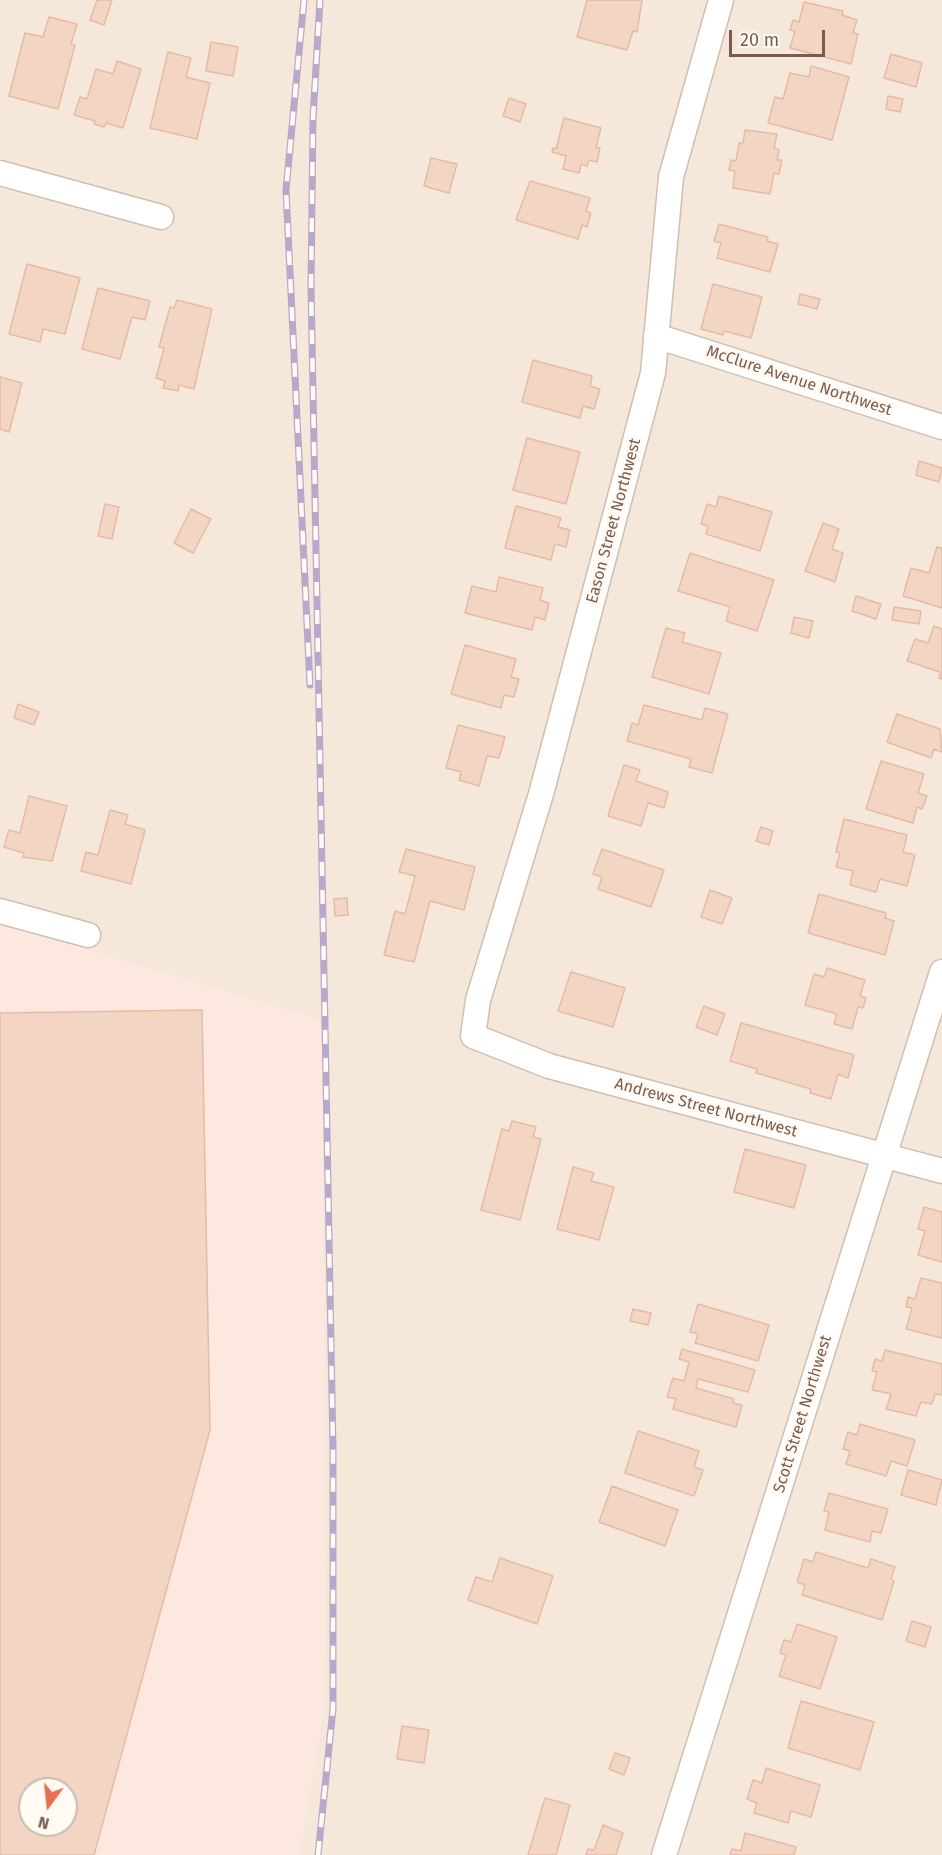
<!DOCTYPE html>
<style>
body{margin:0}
#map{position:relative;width:942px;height:1855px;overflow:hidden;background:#fdf6ec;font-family:"Fira Sans",sans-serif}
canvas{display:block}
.north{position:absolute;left:18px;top:1777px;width:60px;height:60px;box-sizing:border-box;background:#fffaf3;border:2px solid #cabbb1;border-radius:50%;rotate:195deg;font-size:16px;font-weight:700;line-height:24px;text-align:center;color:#7a5c4d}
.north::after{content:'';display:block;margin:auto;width:21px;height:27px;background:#e76f51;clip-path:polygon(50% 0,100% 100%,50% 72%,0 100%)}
.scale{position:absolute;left:729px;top:30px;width:96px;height:27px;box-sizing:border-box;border:3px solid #7a5c4d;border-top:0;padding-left:8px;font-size:18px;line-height:21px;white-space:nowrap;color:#7a5c4d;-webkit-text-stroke:4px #fffaf3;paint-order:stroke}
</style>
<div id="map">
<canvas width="942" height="1855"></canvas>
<div class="north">N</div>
<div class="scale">20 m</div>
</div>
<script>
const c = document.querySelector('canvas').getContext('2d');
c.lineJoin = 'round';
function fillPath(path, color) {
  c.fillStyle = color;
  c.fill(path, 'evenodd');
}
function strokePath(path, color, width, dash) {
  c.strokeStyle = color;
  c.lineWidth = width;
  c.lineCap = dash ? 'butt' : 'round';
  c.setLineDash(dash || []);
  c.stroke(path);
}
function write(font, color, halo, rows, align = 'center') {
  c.font = font + ' "Fira Sans",sans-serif';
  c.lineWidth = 6;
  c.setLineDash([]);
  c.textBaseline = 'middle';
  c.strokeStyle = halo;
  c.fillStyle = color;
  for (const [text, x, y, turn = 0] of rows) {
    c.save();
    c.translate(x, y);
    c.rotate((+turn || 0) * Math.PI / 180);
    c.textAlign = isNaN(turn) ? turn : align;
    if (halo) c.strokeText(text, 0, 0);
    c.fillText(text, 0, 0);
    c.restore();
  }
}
const residential = new Path2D(`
 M0 0H942V1855H299L325 1697 322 1021 0 924Z`);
const commercial = new Path2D(`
 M0 924 322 1021 325 1697 299 1855H0ZM30 1789H66V1825H30Z`);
const building = new Path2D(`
 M97 0H112L104 25 90 20Z
 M587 0H642L637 32 633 31 627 50 577 37Z
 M804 2 843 11 842 15 857 20 853 33 858 34 851 64 790 48 795 31 790 30 793 20 799 22Z
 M49 17 77 24 71 44 75 45 58 109 9 96 25 33 43 37Z
 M211 42 238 47 233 76 206 71Z
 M168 52 191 58 186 77 210 83 197 139 150 128Z
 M891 54 922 63 916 87 884 78Z
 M117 61 141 69 123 128 106 123 104 127 94 124 95 121 74 115 80 97 87 99 96 69 113 74Z
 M811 66 849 77 832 140 768 123 775 97 783 99 790 73 809 77Z
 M888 96 903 99 900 112 886 109Z
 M509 98 526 104 520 122 503 116Z
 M564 118 601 128 596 147 600 148 597 162 589 160 587 166 581 164 579 173 563 169 566 156 552 152 553 148 556 149Z
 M745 130 777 134 774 148 779 150 777 160H782L779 174 774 173 770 194 733 188 735 171 729 170 731 160 736 161 739 143H743Z
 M431 158 457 164 449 193 424 186Z
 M530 181 590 198 586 211 591 213 587 227 582 225 578 239 516 220Z
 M719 224 768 237 767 241 778 244 770 272 717 258 721 243 714 241Z
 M27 264 80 278 65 334 43 329 40 342 9 334Z
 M713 284 762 297 751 338 724 331 723 335 701 329Z
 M98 288 150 301 145 320 132 317 120 359 82 349Z
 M800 294 820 299 817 309 798 304Z
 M177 300 212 309 194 389 179 385 178 391 163 388 165 381 156 378 164 348 159 347 170 307 174 308Z
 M533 360 592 376 590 386 600 389 594 409 583 406 580 418 522 402Z
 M0 377 22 383 9 432 0 429Z
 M527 438 580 452 566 504 513 490Z
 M919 461 942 468 939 482 916 475Z
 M719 496 772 512 760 551 706 534 708 526 701 524 707 504 716 507Z
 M105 504 119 507 112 539 98 536Z
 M516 506 561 518 558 527 570 530 566 547 555 544 551 560 505 548Z
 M191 509 211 519 193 553 174 543Z
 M823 523 839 529 832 549 843 553 835 582 805 571Z
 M937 547 942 548V608L903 596 911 568 929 573Z
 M690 553 774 580 757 631 726 621 730 607 678 591Z
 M499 577 543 588 540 600 549 603 545 620 535 617 532 630 465 613 472 586 496 592Z
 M856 596 881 604 876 619 852 611Z
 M894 607 921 611 919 624 892 620Z
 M794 617 813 621 809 638 791 633Z
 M934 626 942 629V679L939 678 940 672 907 661 915 639 928 643Z
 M666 628 685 633 682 642 721 653 709 694 652 677Z
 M465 645 516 659 511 677 519 679 514 697 504 695 501 708 451 694Z
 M18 704 39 712 34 725 14 718Z
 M644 705 702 720 705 708 728 714 712 773 689 767 691 759 627 741 632 723 638 725Z
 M897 714 940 729 942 752 934 749 931 758 887 742Z
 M458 725 505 737 499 758 487 756 479 786 459 780 461 772 446 768Z
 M881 761 924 774 918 793 927 796 922 809 917 807 913 823 866 809Z
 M624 765 640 770 636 781 668 792 664 808 648 803 641 826 608 816Z
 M29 796 67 806 52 861 23 857 24 853 4 847 9 830 20 833Z
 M110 810 128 815 125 824 145 830 131 884 81 871 86 852 98 855Z
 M844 819 907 835 903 852 915 855 907 886 880 879 876 892 850 885 853 871 836 867 840 853 836 852Z
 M761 827 773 831 769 845 756 841Z
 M406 849 475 867 464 910 430 901 414 962 384 955 395 911 405 914 415 876 399 872Z
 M602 849 664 870 651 907 598 889 602 877 593 874Z
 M710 890 732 898 722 924 701 917Z
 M819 894 886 913 885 918 894 921 885 955 808 933Z
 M347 898 348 915 335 916 334 899Z
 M827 968 865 980 860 996 866 998 863 1008 858 1007 852 1029 834 1024 837 1014 805 1005 814 974 824 977Z
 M571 972 625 988 613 1027 558 1011Z
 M704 1006 725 1014 717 1035 696 1027Z
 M202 1010 210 1430 94 1855H0V1013ZM30 1789H66V1825H30Z
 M741 1023 854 1055 848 1078 838 1074 831 1099 810 1093 811 1089 756 1073 757 1069 730 1061Z
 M512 1121 536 1127 533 1137 541 1139 520 1220 481 1210 502 1129 509 1131Z
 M745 1149 806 1165 794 1208 734 1192Z
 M573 1167 594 1173 591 1181 614 1187 599 1240 557 1229Z
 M924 1207 942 1212V1262L918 1255 925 1231 918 1229Z
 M921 1278 942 1283V1338L906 1329 912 1308 906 1307 908 1297 915 1299Z
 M698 1304 769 1325 758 1361 695 1343 698 1334 690 1332Z
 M633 1309 651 1313 648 1325 630 1321Z
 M682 1349 755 1370 748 1392 698 1379 696 1388 734 1399 733 1403 742 1405 736 1427 673 1409 676 1399 667 1397 673 1378 684 1381 689 1362 679 1359Z
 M885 1350 942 1364V1395L935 1394 932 1404 921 1402 916 1416 886 1409 891 1394 872 1390 877 1372 872 1371 875 1359 882 1361Z
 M860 1424 915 1440 907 1466 891 1461 886 1476 846 1464 850 1451 843 1449 848 1432 857 1435Z
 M638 1431 699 1451 694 1467 703 1470 694 1496 625 1473Z
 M908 1470 942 1480 936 1505 901 1495Z
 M612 1486 678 1510 665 1546 599 1522Z
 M829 1493 888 1509 881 1533 872 1531 870 1542 825 1530 829 1512 824 1511Z
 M816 1552 868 1568 871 1559 895 1567 891 1579 894 1581 882 1620 802 1595 805 1585 797 1582 804 1559 813 1562Z
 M500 1558 553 1576 537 1624 468 1600 476 1577 492 1582Z
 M912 1621 931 1627 925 1647 906 1641Z
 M797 1624 837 1637 820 1689 779 1676 786 1655 780 1653 784 1640 791 1642Z
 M801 1701 874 1722 860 1770 788 1748Z
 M402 1726 429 1730 424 1763 397 1759Z
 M615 1753 630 1758 624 1775 609 1769Z
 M766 1768 820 1785 811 1817 791 1811 788 1823 754 1813 757 1803 747 1799 753 1780 762 1783Z
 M545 1798 570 1805 556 1855H528Z
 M603 1825 623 1833 616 1855H586L588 1849 594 1850Z
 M745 1833 796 1847 794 1855H730L732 1849 741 1851Z`);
const street = new Path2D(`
 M721 0 671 177 653 373 541 794 478 1000 473 1036 549 1066 942 1171
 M0 173 161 217
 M656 336 942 427
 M0 911 88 935
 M664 1855 942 972`);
const rail = new Path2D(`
 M304 0 286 190 310 685
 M318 1855 333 1709V1449L311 286 313 118 320 0`);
const streetNames = [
 ["McClure Avenue Northwest",799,381,18],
 ["Eason Street Northwest",614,521,-75],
 ["Andrews Street Northwest",706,1108,15],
 ["Scott Street Northwest",803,1414,-73]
];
fillPath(residential, '#f5e8da');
fillPath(commercial, '#fde8e0');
fillPath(building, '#f3d5c3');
strokePath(building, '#e6bba3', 1.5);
strokePath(street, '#d1beb0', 27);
strokePath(street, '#fff', 24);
strokePath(rail, '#b9a8c9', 7);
strokePath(rail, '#fffaf3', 4.5, [14]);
write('16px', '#7a5c4d', '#fffaf3', streetNames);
</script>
